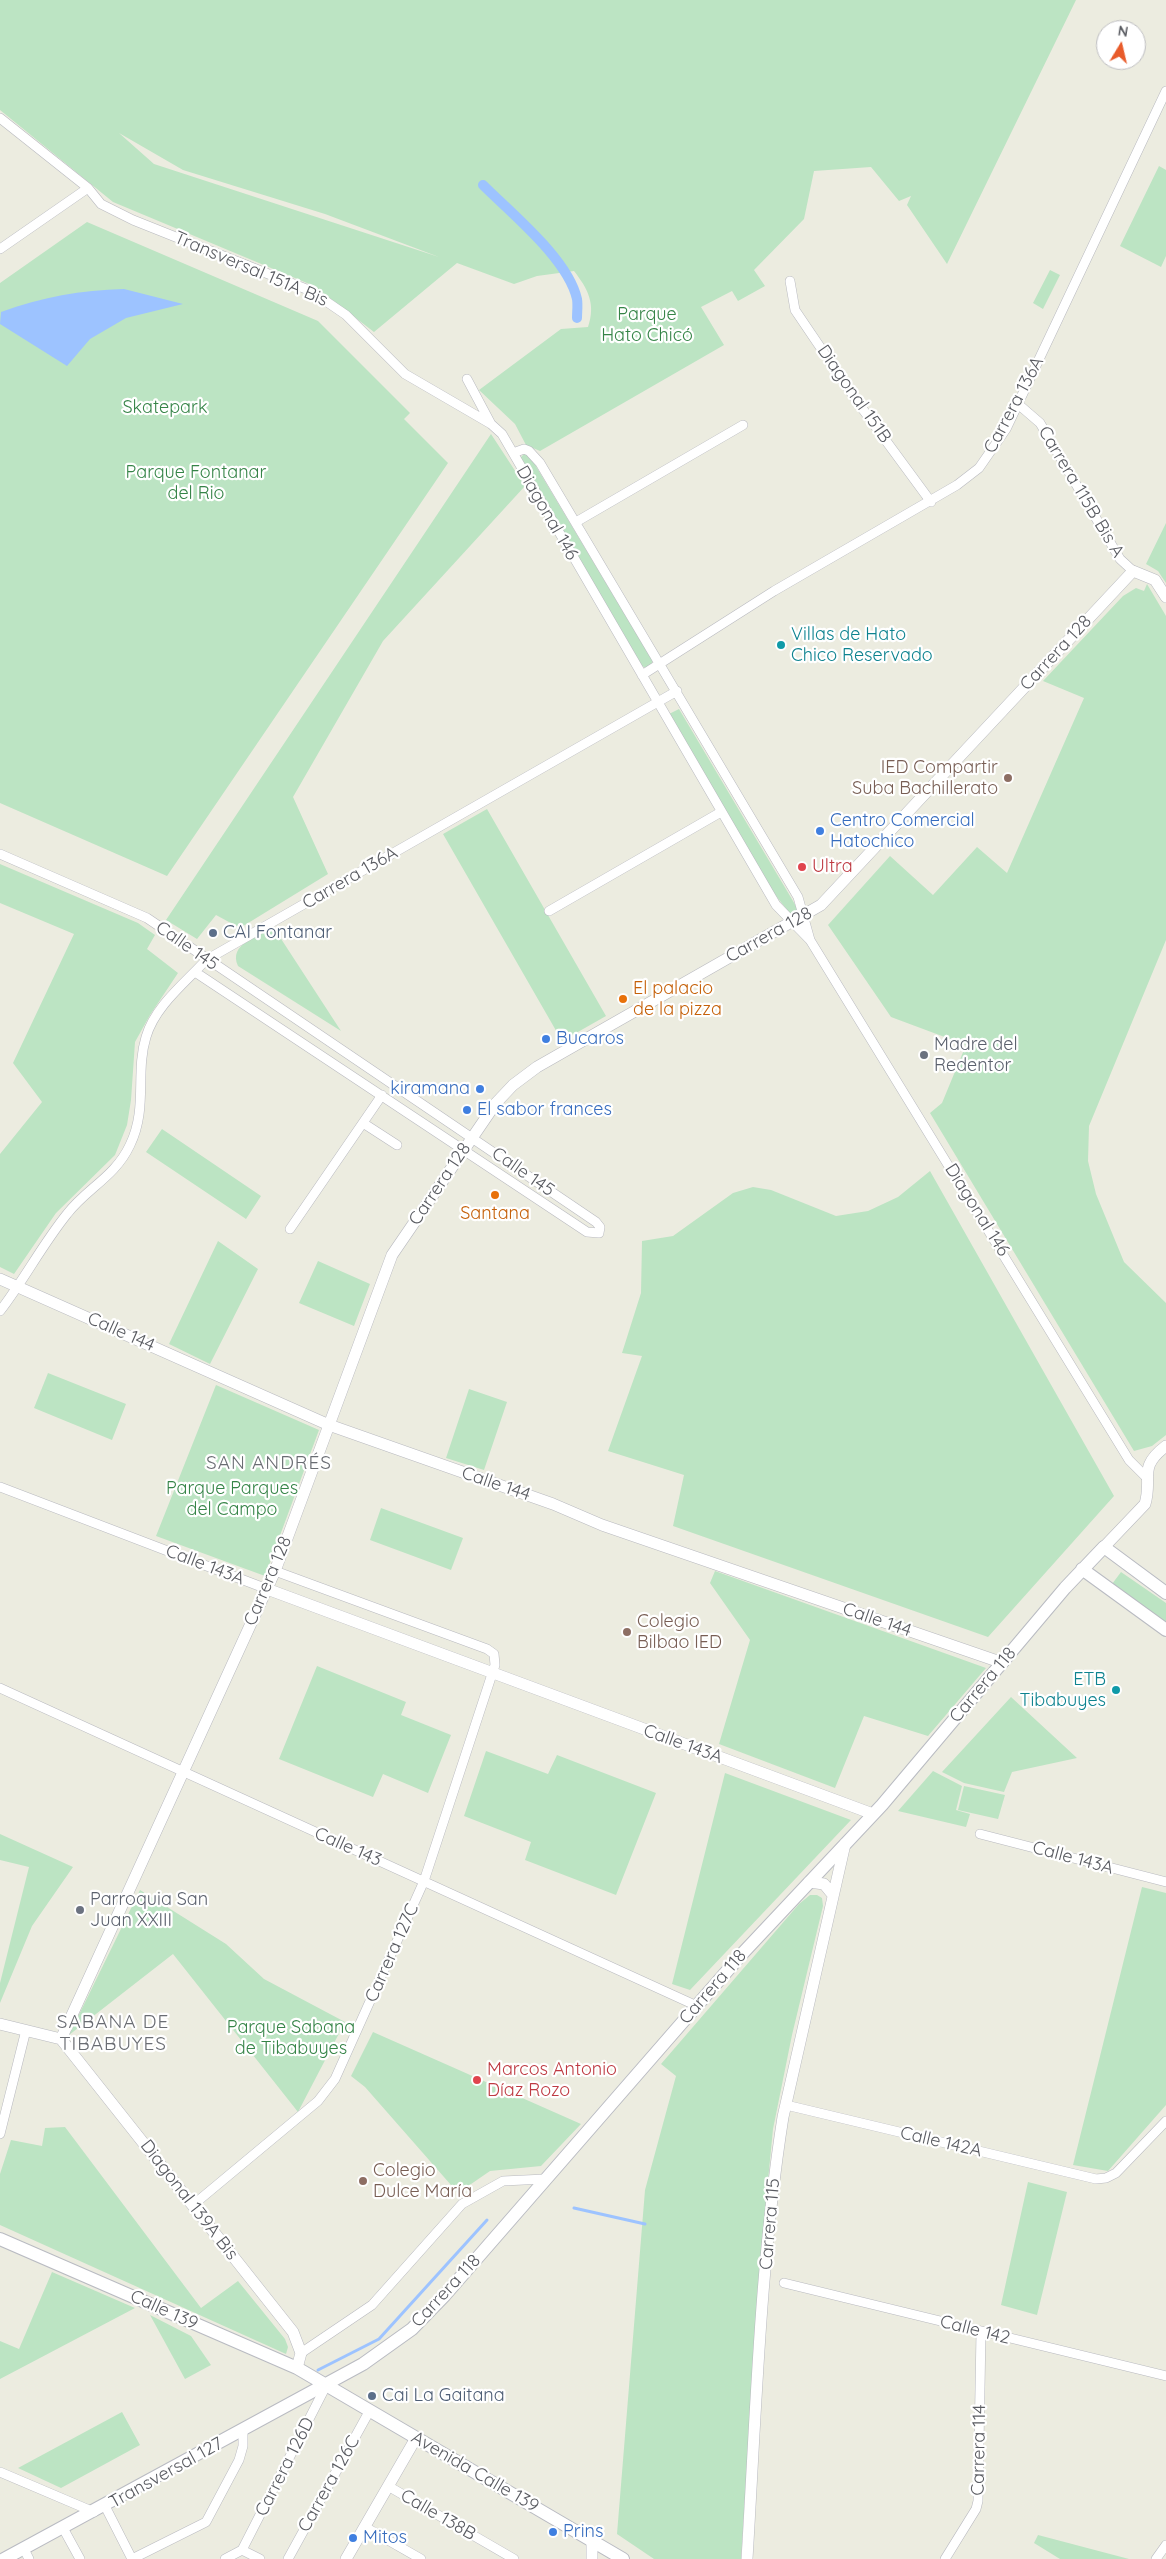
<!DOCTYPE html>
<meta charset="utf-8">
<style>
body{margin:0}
#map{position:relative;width:1166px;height:2559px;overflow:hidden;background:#ecece0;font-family:Quicksand,sans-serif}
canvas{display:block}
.north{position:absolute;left:1096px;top:20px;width:50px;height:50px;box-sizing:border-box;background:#fff;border:1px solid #bdbdc0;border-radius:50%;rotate:9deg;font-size:14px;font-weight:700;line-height:20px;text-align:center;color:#595b61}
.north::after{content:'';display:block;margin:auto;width:18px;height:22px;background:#e85b2a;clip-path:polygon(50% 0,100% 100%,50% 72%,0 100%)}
</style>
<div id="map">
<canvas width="1166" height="2559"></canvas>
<div class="north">N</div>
</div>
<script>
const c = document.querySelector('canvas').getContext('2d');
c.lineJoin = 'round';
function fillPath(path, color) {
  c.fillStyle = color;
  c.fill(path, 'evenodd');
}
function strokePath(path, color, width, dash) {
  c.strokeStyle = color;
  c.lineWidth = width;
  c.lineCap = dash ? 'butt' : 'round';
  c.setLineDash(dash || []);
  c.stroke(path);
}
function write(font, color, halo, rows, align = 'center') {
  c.font = font + ' Quicksand,sans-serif';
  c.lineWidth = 4.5;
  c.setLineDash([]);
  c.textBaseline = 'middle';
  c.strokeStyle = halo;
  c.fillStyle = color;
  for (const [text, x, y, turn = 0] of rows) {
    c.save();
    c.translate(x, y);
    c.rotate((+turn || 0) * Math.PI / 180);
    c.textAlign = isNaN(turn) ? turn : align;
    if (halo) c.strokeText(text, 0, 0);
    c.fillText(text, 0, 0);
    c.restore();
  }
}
const green = new Path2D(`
 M0 0H1076L947 264 907 205 911 196 899 201 871 167 814 171 804 219 754 270 765 286 738 301 732 291 701 307 724 345 540 451 526 445 515 424 479 390 561 329 588 327C596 304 588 289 574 271L537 276 514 284 457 263 374 332 314 286 113 202 0 110ZM119 133 183 170 325 214 439 257 154 164Z
 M1159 166 1166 170V256L1161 267 1120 246Z
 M87 222 318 321 410 413 404 419 448 463 167 876 0 803V283Z
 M1050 270 1060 275 1043 309 1033 303Z
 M491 434 525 486 383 641 293 797 328 874 240 928 216 915 197 939 166 920Z
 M525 453 530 456 537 468 652 660V665L646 668 642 666 520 458Z
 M1166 523V583L1158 571 1146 564Z
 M1147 584 1166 616V940L1089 1126 1088 1161 1096 1194 1124 1262 1166 1303V1435L1152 1446 1134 1451 930 1113 942 1103 966 1045 891 1017 828 925 890 856 933 895 977 847 1007 873 1084 698 1043 681 1123 596 1136 588 1144 591Z
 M679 709 793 901 798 910 791 915 773 892 669 714Z
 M487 809 606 1016 562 1041 443 834Z
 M0 864 138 923 155 935 147 949 178 973 150 1015 135 1042 131 1100 127 1125 115 1155 56 1213 14 1274 0 1267V1154L42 1102 13 1063 74 934 0 903Z
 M274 928 341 1031 238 966C228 944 258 936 274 928Z
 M162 1129 261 1196 246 1219 146 1152Z
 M930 1171 1114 1496 988 1637 673 1526 684 1475 608 1451 642 1356 622 1353 641 1293 642 1241 673 1236 733 1193 753 1187 771 1190 836 1216 868 1211 898 1197Z
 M218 1241 258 1269 210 1364 169 1344Z
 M318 1261 370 1284 354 1326 299 1303Z
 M48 1373 126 1404 112 1440 34 1408Z
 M216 1385 319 1430 265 1576 156 1536Z
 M469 1389 507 1402 484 1470 446 1458Z
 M381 1508 463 1538 451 1570 370 1540Z
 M715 1571 986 1668 928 1736 864 1716 835 1788 719 1744 750 1640 710 1583Z
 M1121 1572 1166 1603V1623L1112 1584Z
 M317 1666 406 1702 401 1715 451 1735 428 1793 383 1774 373 1797 279 1759Z
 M1011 1697 1077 1758 1012 1772 1004 1792 964 1783 942 1772Z
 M486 1751 548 1774 557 1755 656 1793 616 1895 525 1860 531 1842 464 1816Z
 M933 1771 962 1786 956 1810 970 1814 966 1827 898 1811Z
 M725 1773 851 1820 690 1990 672 1984Z
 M964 1786 1005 1795 998 1819 958 1810Z
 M0 1834 73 1867 32 1926 0 2003V1983L29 1867 0 1860Z
 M1142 1887 1166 1893V2105L1108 2171 1073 2165Z
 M140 1890 226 1944 264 1979 345 2022 298 2112 173 1954 69 2035Z
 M810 1895H817L822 1898 823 1906 792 2035 773 2129 761 2253 741 2559H654L617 2534 645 2190 676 2076 661 2064 799 1904Z
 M373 2032 581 2124 541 2166 490 2171 458 2193 365 2087 351 2076Z
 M65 2127 201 2308 238 2281 285 2339 288 2347 286 2354 0 2225V2174L11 2140 42 2146 45 2128Z
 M1028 2182 1067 2192 1037 2315 1001 2305Z
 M52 2272 135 2308 0 2379V2341L19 2349Z
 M150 2315 191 2336 211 2365 185 2379Z
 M122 2412 140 2445 61 2488 18 2468Z
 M1038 2535 1129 2559H1060L1034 2543Z`);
const water = new Path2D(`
 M124 289 183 304 126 318 90 339 67 366 0 324 1 312C42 297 81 290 124 289Z`);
const stream = new Path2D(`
 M574 2208 645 2224
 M318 2370 379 2339 487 2220`);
const canal = new Path2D(`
 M483 185C512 214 568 259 577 299 578 305 577 312 577 318`);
const minor = new Path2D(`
 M0 118 88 188 101 204 133 220 311 291 346 315 405 374 491 424 502 434 776 905 810 940 1129 1460 1146 1477
 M0 249 88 188
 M790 281 795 310 856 400 931 502
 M467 379 491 424
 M1018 404 1040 423 1120 559 1133 571
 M513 453 524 449 529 451 540 463 798 897 810 940
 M576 522 743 425
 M642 675 774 591 957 485 979 468 1006 429 1166 91
 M0 854 147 918 596 1222 600 1227 599 1233 587 1232 195 972
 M549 911 721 812
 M363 1123 397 1145
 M290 1229 382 1095
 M0 1311C24 1280 42 1245 67 1214 87 1188 115 1177 130 1145 148 1108 135 1073 146 1037 155 1006 185 983 206 960L677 691
 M0 1487 267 1589
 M0 1688 697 2006
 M980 1834 1166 1882
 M786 2105 1096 2179 1106 2178 1116 2173 1166 2121
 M0 2134 26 2030
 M193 2205 318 2101 335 2079 424 1881 495 1665 494 1654 487 1649 275 1571
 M784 2283 1166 2376
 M301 2353 372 2305 462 2204 503 2181 545 2179
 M0 2472 94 2512
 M388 2486 514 2559
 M105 2506 132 2559
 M365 2527 421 2559
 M63 2528 80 2559
 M24 2549 29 2559
 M242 2550 327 2384
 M242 2550 260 2559
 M132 2559 206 2522 239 2460 243 2446V2430
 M225 2559 242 2550
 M288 2559 370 2410
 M945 2559 976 2509 978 2501 981 2332
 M1156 2559 1166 2545`);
const tertiary = new Path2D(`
 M0 1279 329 1425 553 1504 602 1525 1003 1663
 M1104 1547 1145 1504C1153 1477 1137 1468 1166 1446
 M267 1589 873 1814
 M809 1882 824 1884 833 1895
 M0 2024 61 2039
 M61 2039 275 1571 392 1255 496 1103 513 1085 537 1067 821 905 1133 571 1155 580 1166 597
 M61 2039 293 2332 301 2353 297 2368
 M592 2539V2559
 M346 2559 416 2438
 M747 2559C756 2412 760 2263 783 2117L845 1844`);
const secondary = new Path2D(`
 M1082 1569 1166 1630
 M0 2239 297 2368 623 2559
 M4 2559 363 2364 412 2329 445 2295 741 1955 882 1805 1065 1588 1104 1547 1166 1593`);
const markers = [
 [781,645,5,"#0f9aa8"],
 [1008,778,5,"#8d6e63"],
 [820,831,5,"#3f7fe0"],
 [802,867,5,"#e0444e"],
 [213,933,5,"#5c6f8a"],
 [623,999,5,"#e8710a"],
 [546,1039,5,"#3f7fe0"],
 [924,1055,5,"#6b7280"],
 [480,1089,5,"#3f7fe0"],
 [467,1110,5,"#3f7fe0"],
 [495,1195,5,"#e8710a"],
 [627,1632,5,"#8d6e63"],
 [1116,1690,5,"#0f9aa8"],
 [80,1910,5,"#6b7280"],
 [477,2080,5,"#e0444e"],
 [363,2181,5,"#8d6e63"],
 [372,2396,5,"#5c6f8a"],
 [553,2532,5,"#3f7fe0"],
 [353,2538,5,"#3f7fe0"]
];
const streetNames = [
 ["Transversal 151A Bis",251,269,23],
 ["Diagonal 151B",854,394,55],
 ["Carrera 136A",1014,405,-62],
 ["Carrera 115B Bis A",1081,492,59],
 ["Diagonal 146",547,513,60],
 ["Carrera 128",1056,653,-47],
 ["Carrera 136A",350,878,-30],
 ["Carrera 128",769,935,-29],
 ["Calle 145",187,946,35],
 ["Calle 145",523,1172,35],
 ["Carrera 128",440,1184,-56],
 ["Diagonal 146",977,1210,58],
 ["Calle 144",121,1332,24],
 ["Calle 144",496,1484,19],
 ["Calle 143A",205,1565,21],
 ["Carrera 128",268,1581,-67],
 ["Calle 144",877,1620,19],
 ["Carrera 118",983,1685,-50],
 ["Calle 143A",683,1744,20],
 ["Calle 143",348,1847,24],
 ["Calle 143A",1073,1858,15],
 ["Carrera 127C",392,1953,-66],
 ["Carrera 118",713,1987,-49],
 ["Calle 142A",941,2142,13],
 ["Diagonal 139A Bis",189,2200,52],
 ["Carrera 115",770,2224,-85],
 ["Carrera 118",446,2291,-47],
 ["Calle 139",164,2310,24],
 ["Calle 142",975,2330,14],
 ["Carrera 114",979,2450,-89],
 ["Carrera 126D",285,2467,-63],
 ["Avenida Calle 139",475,2472,30],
 ["Transversal 127",166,2473,-29],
 ["Carrera 126C",329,2484,-61],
 ["Calle 138B",438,2515,30]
];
const parkNames = [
 ["Parque",647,315],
 ["Hato Chicó",647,336],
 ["Skatepark",165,408],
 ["Parque Fontanar",196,473],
 ["del Rio",196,494],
 ["Parque Parques",232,1489],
 ["del Campo",232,1510],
 ["Parque Sabana",291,2028],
 ["de Tibabuyes",291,2049]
];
const cultureNames = [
 ["Villas de Hato",791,635],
 ["Chico Reservado",791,656],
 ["ETB",1106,1680,"right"],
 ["Tibabuyes",1106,1701,"right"]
];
const educationNames = [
 ["IED Compartir",998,768,"right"],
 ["Suba Bachillerato",998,789,"right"],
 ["Colegio",637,1622],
 ["Bilbao IED",637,1643],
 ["Colegio",373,2171],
 ["Dulce María",373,2192]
];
const shopNames = [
 ["Centro Comercial",830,821],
 ["Hatochico",830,842],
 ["Bucaros",556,1039],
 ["kiramana",470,1089,"right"],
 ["El sabor frances",477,1110],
 ["Prins",563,2532],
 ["Mitos",363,2538]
];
const healthNames = [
 ["Ultra",812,867],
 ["Marcos Antonio",487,2070],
 ["Díaz Rozo",487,2091]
];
const serviceNames = [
 ["CAI Fontanar",223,933],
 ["Cai La Gaitana",382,2396]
];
const foodNames = [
 ["El palacio",633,989],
 ["de la pizza",633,1010],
 ["Santana",495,1214,"center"]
];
const worshipNames = [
 ["Madre del",934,1045],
 ["Redentor",934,1066],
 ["Parroquia San",90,1900],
 ["Juan XXIII",90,1921]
];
const neighbourhoodNames = [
 ["SAN ANDRÉS",269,1463],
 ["SABANA DE",113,2022],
 ["TIBABUYES",113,2044]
];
fillPath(green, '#bce4c3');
fillPath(water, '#9dc3ff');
strokePath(stream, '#9dc3ff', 3);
strokePath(canal, '#9dc3ff', 10);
strokePath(minor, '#b8b9bf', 10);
strokePath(tertiary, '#b8b9bf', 12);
strokePath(secondary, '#b9bbc2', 14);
strokePath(minor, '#fff', 9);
strokePath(tertiary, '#fff', 11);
strokePath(secondary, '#fff', 12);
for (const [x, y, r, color] of markers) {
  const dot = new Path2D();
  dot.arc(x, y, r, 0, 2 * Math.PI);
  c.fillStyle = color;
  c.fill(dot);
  strokePath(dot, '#fff', 2);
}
write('18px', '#595b61', '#fff', streetNames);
write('18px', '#358447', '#fff', parkNames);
write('18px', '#0d838f', '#fff', cultureNames, 'left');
write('18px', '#785e54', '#fff', educationNames, 'left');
write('18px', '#366cbe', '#fff', shopNames, 'left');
write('18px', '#be3a42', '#fff', healthNames, 'left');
write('18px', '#4e5e75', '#fff', serviceNames, 'left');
write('18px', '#c56008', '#fff', foodNames, 'left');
write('18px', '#5b616d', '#fff', worshipNames, 'left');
c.letterSpacing = '1px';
write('19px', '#6a6d73', '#fff', neighbourhoodNames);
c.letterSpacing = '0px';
</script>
